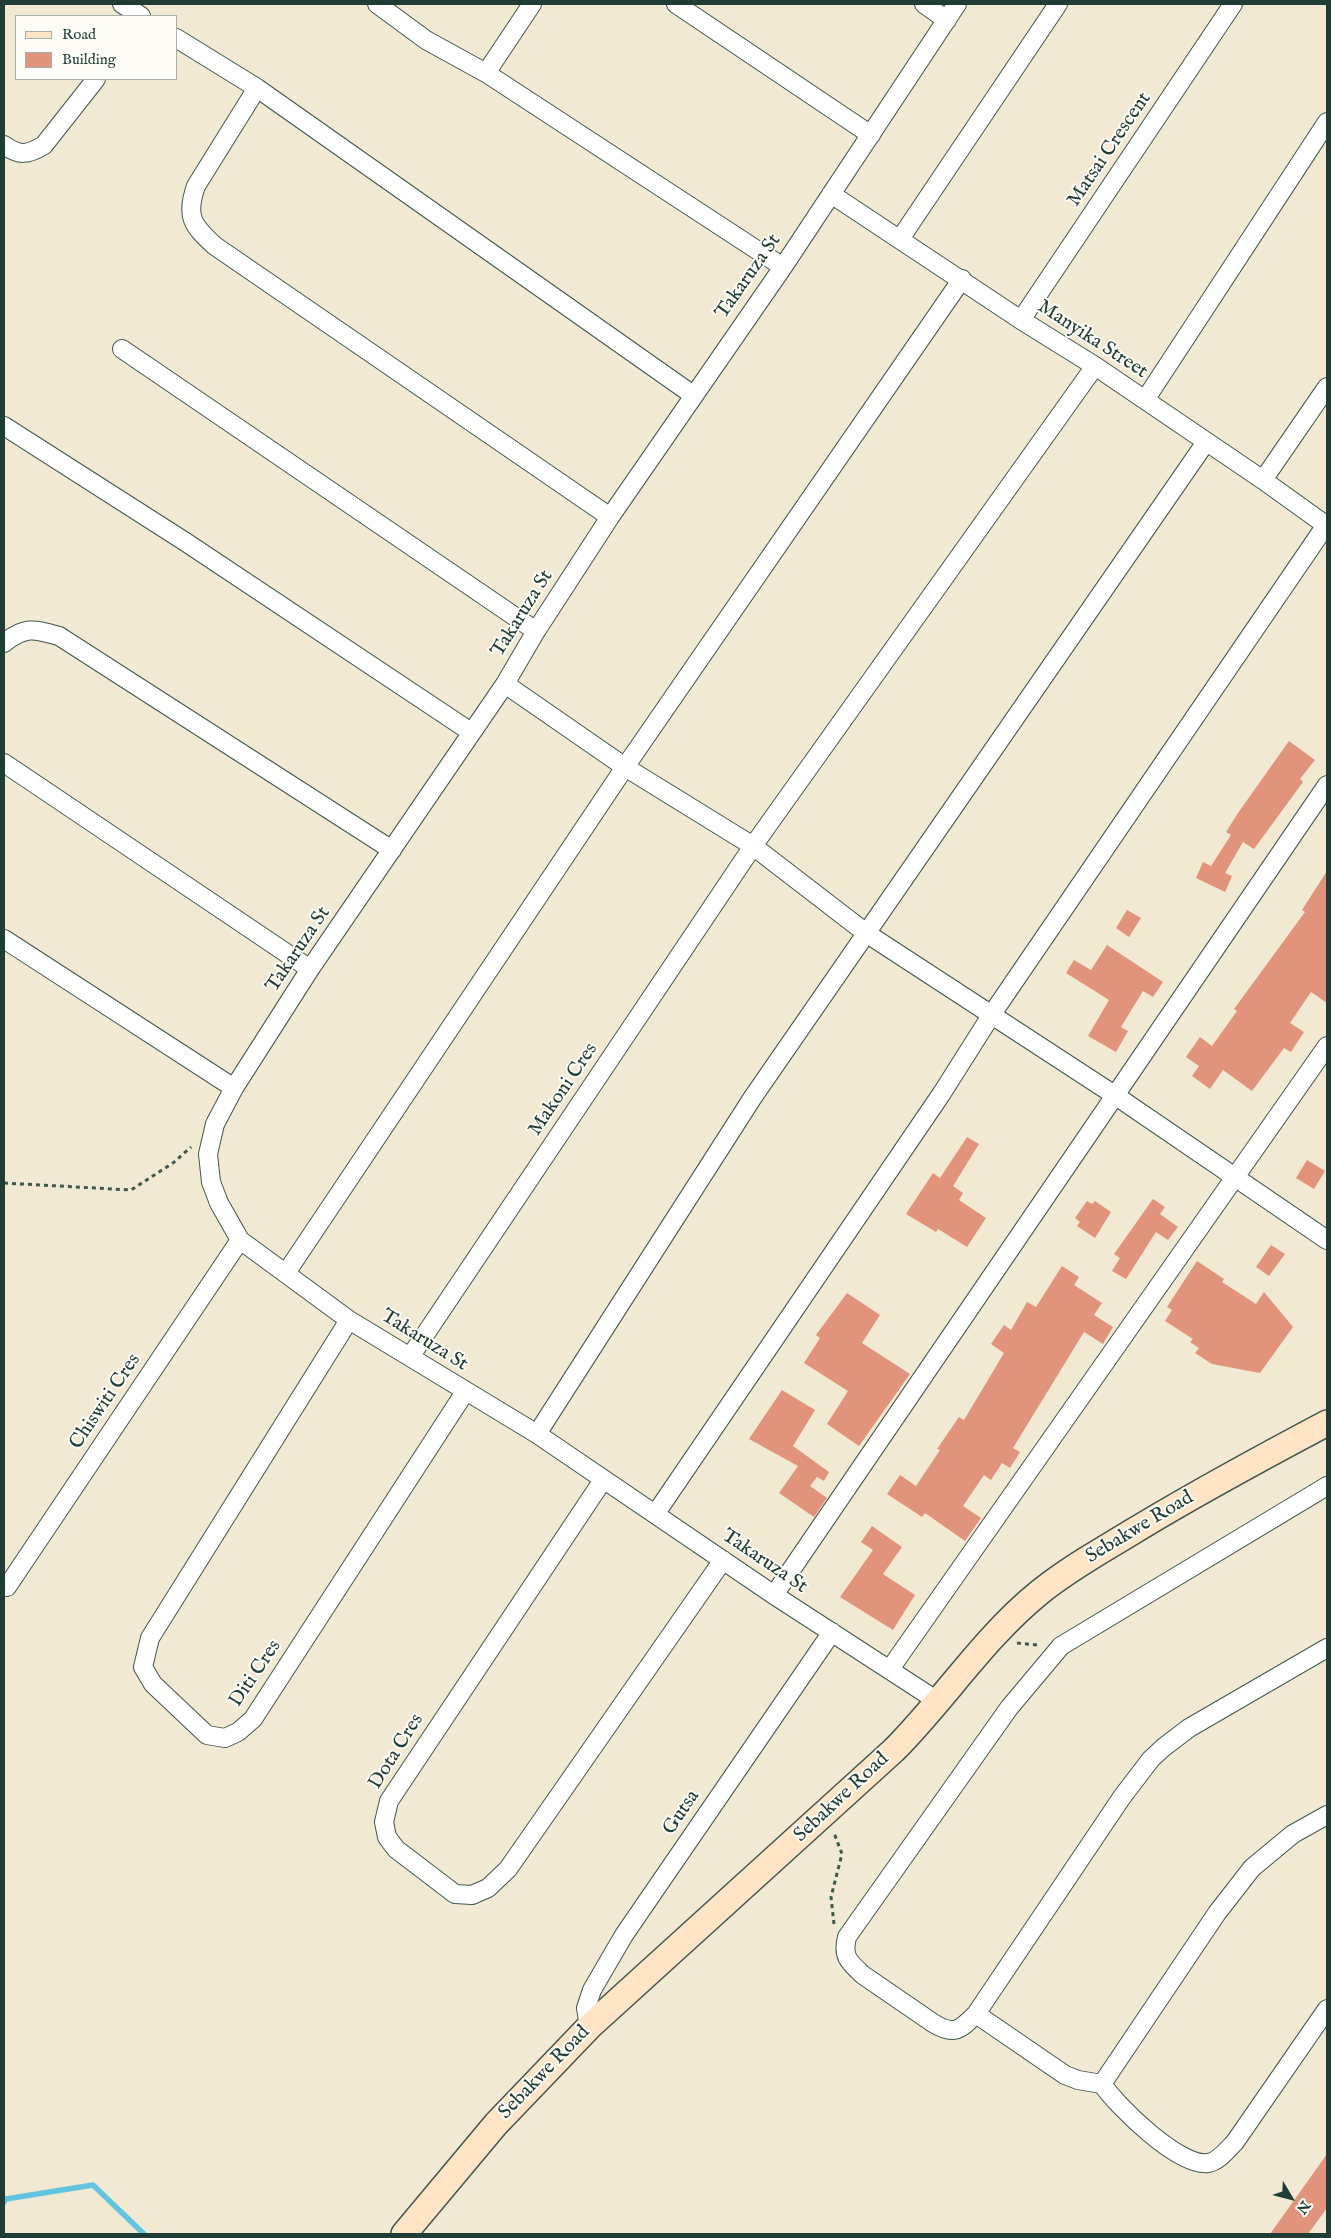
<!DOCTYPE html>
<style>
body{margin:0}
#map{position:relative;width:1331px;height:2238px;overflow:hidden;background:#f1e9d1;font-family:"IM FELL English",serif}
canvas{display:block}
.frame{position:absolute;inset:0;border:5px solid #1f3d34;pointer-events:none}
.legend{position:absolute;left:15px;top:15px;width:162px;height:65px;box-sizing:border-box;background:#fdfcf7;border:1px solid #a4b0a9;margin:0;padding:6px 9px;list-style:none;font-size:15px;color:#1f3d34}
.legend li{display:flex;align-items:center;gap:10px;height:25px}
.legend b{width:25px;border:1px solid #a4b0a9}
.north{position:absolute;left:1266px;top:2173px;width:50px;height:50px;-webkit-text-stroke:4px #fdfcf7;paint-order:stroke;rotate:127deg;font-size:14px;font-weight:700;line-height:20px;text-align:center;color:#1f3d34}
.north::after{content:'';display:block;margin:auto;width:18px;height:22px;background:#1f3d34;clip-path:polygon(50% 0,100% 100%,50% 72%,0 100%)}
</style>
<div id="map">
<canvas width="1331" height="2238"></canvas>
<div class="frame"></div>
<ul class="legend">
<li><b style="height:6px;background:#ffe4c6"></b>Road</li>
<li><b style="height:14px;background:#e2937c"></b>Building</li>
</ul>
<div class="north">N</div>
</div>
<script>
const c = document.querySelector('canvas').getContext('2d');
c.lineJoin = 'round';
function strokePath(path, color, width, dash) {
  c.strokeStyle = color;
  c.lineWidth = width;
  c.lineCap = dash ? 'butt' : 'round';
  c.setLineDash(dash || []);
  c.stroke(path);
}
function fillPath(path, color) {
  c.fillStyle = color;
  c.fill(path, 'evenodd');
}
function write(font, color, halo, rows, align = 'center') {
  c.font = font + ' "IM FELL English",serif';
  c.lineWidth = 4;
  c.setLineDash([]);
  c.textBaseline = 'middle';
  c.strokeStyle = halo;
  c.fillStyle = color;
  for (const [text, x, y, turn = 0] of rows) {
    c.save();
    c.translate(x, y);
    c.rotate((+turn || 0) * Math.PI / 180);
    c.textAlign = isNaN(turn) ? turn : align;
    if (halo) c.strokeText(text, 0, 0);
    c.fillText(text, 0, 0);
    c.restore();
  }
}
const stream = new Path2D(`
 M4 2202 6 2199 93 2185 144 2234`);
const building = new Path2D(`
 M1289 741 1315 760 1300 779 1303 782 1254 849 1243 842 1225 873 1232 876 1225 892 1196 878 1203 862 1211 866 1231 835 1226 832 1238 813Z
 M1327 871V1003L1311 992 1290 1023 1304 1032 1291 1052 1284 1048 1252 1091 1223 1070 1210 1089 1192 1076 1199 1066 1186 1057 1200 1037 1212 1046 1237 1011 1234 1009 1305 912 1302 910Z
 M1127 910 1141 918 1129 937 1116 928Z
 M1107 945 1163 982 1153 997 1143 991 1121 1027 1128 1031 1116 1052 1088 1036 1109 1000 1066 973 1074 960 1091 970Z
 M967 1137 979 1144 953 1186 963 1193 959 1200 986 1218 967 1247 938 1229 936 1232 906 1214 933 1173 940 1178Z
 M1307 1160 1325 1171 1314 1189 1296 1178Z
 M1153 1199 1165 1207 1160 1214 1178 1227 1168 1240 1156 1232 1126 1279 1112 1271 1120 1258 1114 1254Z
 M1087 1201 1092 1204 1095 1201 1111 1212 1095 1238 1077 1226 1080 1222 1075 1218Z
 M1271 1245 1285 1254 1269 1276 1256 1267Z
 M1197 1261 1224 1279 1222 1282 1256 1304 1264 1292 1293 1327 1260 1373 1212 1364 1195 1353 1199 1348 1190 1342 1193 1339 1165 1321 1172 1310 1167 1307Z
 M1062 1266 1079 1277 1074 1285 1102 1303 1094 1315 1113 1327 1103 1344 1084 1332 1013 1448 1020 1452 1010 1468 1002 1463 991 1480 984 1475 963 1506 981 1518 965 1541 925 1513 922 1517 887 1494 900 1475 916 1486 940 1450 937 1449 959 1417 964 1420 1004 1353 991 1344 1004 1325 1011 1330 1027 1302 1036 1307Z
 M847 1293 880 1315 862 1343 910 1374 859 1446 827 1424 848 1391 804 1363 820 1338 816 1335Z
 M782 1390 815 1410 793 1446 829 1472 824 1481 817 1477 810 1486 827 1498 814 1517 779 1493 798 1466 749 1439Z
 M872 1526 902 1547 883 1574 915 1595 893 1630 840 1597 873 1550 861 1542Z
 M1327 2154V2208L1308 2234H1270Z`);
const path = new Path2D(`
 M4 1183 131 1190 173 1163 191 1147
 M1017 1643 1038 1645
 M834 1924 831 1897 842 1854 834 1833`);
const street = new Path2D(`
 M122 4 141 16
 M377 4 426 40 486 73
 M532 4 486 73 783 267
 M676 4 871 135
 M924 4 947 20
 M176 38 257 88 693 395
 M257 88 196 186C185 217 193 226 215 246L610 517
 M4 145C19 156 28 155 44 145L96 79
 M831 194 1021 320 1095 366 1263 480 1327 526
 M900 239 1058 4
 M1021 320 1233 4
 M122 349 536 631
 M1145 400 1327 122
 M4 426 184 541 471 732
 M1263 480 1327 387
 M4 643C25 626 34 629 59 636L392 850
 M505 684 625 767 753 846 866 933 1116 1096 1327 1240
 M4 763 310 969
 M4 939 234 1088
 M286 1273 625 767 962 279
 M349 1320 150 1638 143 1667 153 1684 207 1735 225 1738 238 1732 253 1719 465 1392
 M410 1357 753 846 1095 366
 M537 1434 753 1097 1206 442
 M603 1480 389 1801 384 1822 387 1837 396 1849 455 1894 472 1895 488 1888 508 1869 723 1560
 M656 1513 942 1093 992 1014 1326 525
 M7 1587 240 1240
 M774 1595 1327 785
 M1327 1648 1189 1728 1164 1747 1151 1759 1122 1797 976 2014 1065 2075 1078 2080 1102 2084C1118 2107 1179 2167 1208 2163 1218 2162 1228 2149 1235 2142L1327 2009
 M890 1669 1327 1046
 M939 1702 774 1595 537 1434 349 1320 240 1240 219 1203 211 1182 208 1154 215 1124 234 1088 310 969 505 684 536 631 610 517 783 267 957 4
 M976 2014C960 2030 954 2036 933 2023L863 1975C849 1962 842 1957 847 1937L1009 1708 1061 1646 1327 1486
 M589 2027 586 2008 592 1990 624 1935 832 1632
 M1102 2084 1217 1913 1252 1868 1293 1834 1327 1815`);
const secondary = new Path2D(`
 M404 2234 496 2124 589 2027 894 1750C944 1700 984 1637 1040 1592 1068 1569 1101 1551 1132 1532 1196 1493 1261 1458 1327 1423`);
const streetNames = [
 ["Matsai Crescent",1110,150,-56],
 ["Takaruza St",749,277,-55],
 ["Manyika Street",1092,340,33],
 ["Takaruza St",523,614,-58],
 ["Takaruza St",299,950,-56],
 ["Makoni Cres",564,1090,-56],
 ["Takaruza St",424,1341,32],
 ["Chiswiti Cres",106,1402,-56],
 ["Sebakwe Road",1140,1528,-31],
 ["Takaruza St",764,1562,34],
 ["Diti Cres",256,1674,-56],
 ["Dota Cres",397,1752,-58],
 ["Sebakwe Road",842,1798,-43],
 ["Gutsa",682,1813,-56],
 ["Sebakwe Road",545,2073,-46]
];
strokePath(stream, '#61c5df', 5.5);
fillPath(building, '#e2937c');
strokePath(street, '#3e574c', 20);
strokePath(secondary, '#3e574c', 28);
strokePath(path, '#3e574c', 3, [4, 4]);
strokePath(street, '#fff', 18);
strokePath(secondary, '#ffe4c6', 25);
write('20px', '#1f3d34', '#fdfcf7', streetNames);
</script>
